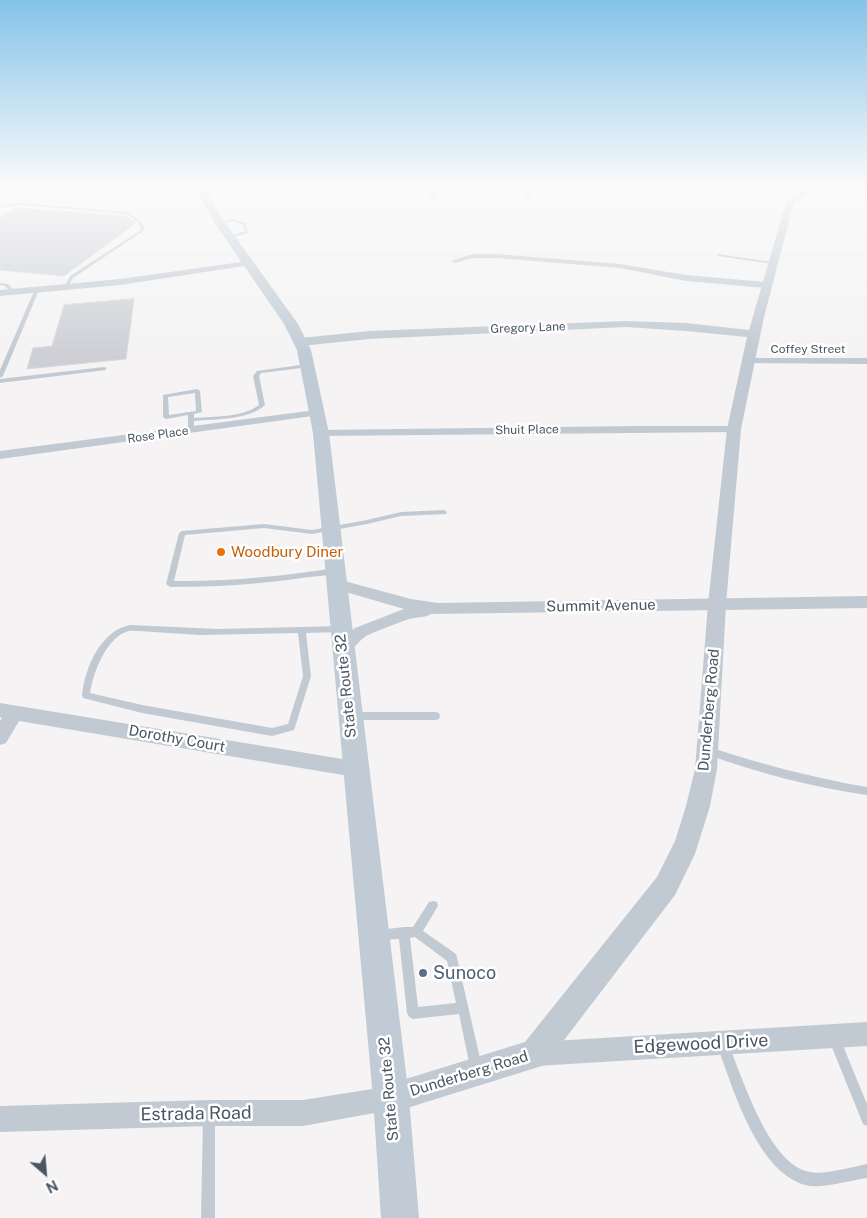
<!DOCTYPE html>
<style>
body{margin:0}
#map{position:relative;width:867px;height:1218px;overflow:hidden;background:#f5f3f3;font-family:"Public Sans",sans-serif}
canvas{display:block}
.north{position:absolute;left:20px;top:1148px;width:50px;height:50px;-webkit-text-stroke:4px #fff;paint-order:stroke;rotate:153deg;font-size:14px;font-weight:700;line-height:20px;text-align:center;color:#4a5661}
.north::after{content:'';display:block;margin:auto;width:18px;height:22px;background:#4a5661;clip-path:polygon(50% 0,100% 100%,50% 72%,0 100%)}
</style>
<div id="map">
<canvas width="867" height="1218"></canvas>
<div class="north">N</div>
</div>
<script>
const c = document.querySelector('canvas').getContext('2d');
c.lineJoin = 'round';
function fillPath(path, color) {
  c.fillStyle = color;
  c.fill(path, 'evenodd');
}
function strokePath(path, color, width, dash) {
  c.strokeStyle = color;
  c.lineWidth = width;
  c.lineCap = dash ? 'butt' : 'round';
  c.setLineDash(dash || []);
  c.stroke(path);
}
function write(font, color, halo, rows, align = 'center') {
  c.font = font + ' "Public Sans",sans-serif';
  c.lineWidth = 5;
  c.setLineDash([]);
  c.textBaseline = 'middle';
  c.strokeStyle = halo;
  c.fillStyle = color;
  for (const [text, x, y, turn = 0] of rows) {
    c.save();
    c.translate(x, y);
    c.rotate((+turn || 0) * Math.PI / 180);
    c.textAlign = isNaN(turn) ? turn : align;
    if (halo) c.strokeText(text, 0, 0);
    c.fillText(text, 0, 0);
    c.restore();
  }
}
const building = new Path2D(`
 M16 208 127 216 136 223 64 276 0 270V217Z
 M134 299 126 359 27 369 33 348 52 346 64 305Z`);
const service = new Path2D(`
 M20 203 128 212 142 222 145 230 73 278 68 287 66 288 64 287 70 276 141 230 139 223 127 214 20 205 0 208V206Z
 M233 219 246 223 248 233 229 238V236L245 231 243 225 233 221 219 223 217 222Z
 M718 254 772 262 774 263 772 264 717 256V254Z
 M0 283 8 284 16 292 12 293 5 286 0 285Z
 M35 289 39 290 3 376 0 378V370Z
 M308 364 310 365V367L261 373 259 376 265 405C249 420 215 419 194 421V430L191 432 188 430V415L166 419 163 417V395L197 389 200 391 202 412 194 414V418C215 416 242 418 259 405L253 376 257 371ZM195 393 196 411 169 415 168 397Z
 M104 367 106 368V370L0 383V379Z
 M444 510 447 512 446 514 401 516 367 524 312 534 264 528 185 535 174 581C228 582 282 576 335 568L339 571C332 576 318 576 309 577 263 584 217 587 170 587L166 584 179 533 182 531 264 524 312 530 367 520 401 512Z
 M130 625 217 629 340 626 343 627 344 629 343 631 340 632 306 633 311 676 295 727 294 730 272 736 142 713 83 698 82 695C85 668 100 631 130 625ZM138 631 200 635 298 633 303 676 288 724 272 728 142 705 90 693C93 673 106 639 126 632 130 630 134 631 138 631Z
 M353 712H436L439 713 440 716 439 719 436 720H353L350 719 349 716 350 713Z
 M709 747C761 764 813 778 867 787V795C812 787 758 773 706 754L705 751 706 748Z
 M433 901 437 902 438 906 423 931 456 954 457 958 482 1067 480 1071 476 1073 472 1071 470 1067 459 1014 413 1019 409 1017 407 1013 399 939 379 940 375 939 374 935 375 931 379 930 404 927H413L429 902ZM415 937 447 961 456 1003 418 1007 410 938Z
 M835 1034 839 1036 867 1104V1126L863 1124 829 1040 831 1036Z
 M723 1039 727 1041C742 1075 768 1165 810 1172 823 1175 853 1167 867 1164V1178C853 1180 823 1188 810 1186 758 1177 733 1088 717 1045L719 1041Z
 M209 1112 213 1114 215 1118V1218H201L203 1118 205 1114Z`);
const minor = new Path2D(`
 M439 186H446L433 199H429V197Z
 M528 186H534L530 197 527 199 524 197Z
 M784 186H798L809 190 806 192Z
 M472 254H496L620 264 686 275 766 282 770 285 766 288 686 281 620 268 496 258H472L455 263 451 261Z
 M248 261H251V265L120 285 0 296V290L120 279Z
 M749 358H867V364L745 363 744 361Z
 M316 410 320 411 322 413 320 415 0 459V451Z
 M636 426H734L740 429 734 432 321 436 315 433 321 430Z
 M337 579 411 599 438 603 867 596V608L431 614C425 618 416 617 409 619 395 624 381 629 368 635 356 641 351 658 336 654L334 649 355 628 404 609 332 588 330 584 332 580Z
 M0 703 355 761 361 763 364 769 361 775 355 777 19 721 6 743 0 745V721L2 718 0 717Z
 M867 1022V1046L536 1066 528 1062 524 1054 528 1046 536 1042Z
 M391 1086 400 1089 403 1098 400 1107 391 1110 303 1126H210L0 1132V1106L210 1100H303Z`);
const tertiary = new Path2D(`
 M809 186H820L797 200 793 206 764 317 741 429 726 604 717 769 710 806 695 854 675 895 545 1065 391 1113 380 1109 376 1098 380 1087 525 1042 657 877 675 841 686 806 695 769 708 604 727 429 747 337 686 331 626 327 369 339 301 346 295 342 301 338 369 331 626 321 686 323 749 330 785 206 791 196Z`);
const secondary = new Path2D(`
 M194 186H203L224 221 298 324 311 350 329 433 409 1098 419 1218H381L373 1098 313 433 297 350 284 324 214 222Z`);
const markers = [
 [221,552,5,"#e8710a"],
 [423,973,5,"#5c6f8a"]
];
const farStreetnames = [
 ["Gregory Lane",528,328,-2],
 ["Coffey Street",808,349],
 ["Shuit Place",527,430,-1],
 ["Rose Place",158,435,-8]
];
const foodNames = [
 ["Woodbury Diner",231,552]
];
const streetNames = [
 ["Summit Avenue",601,606,-1],
 ["State Route 32",346,686,-96],
 ["Dunderberg Road",709,710,-85],
 ["Dorothy Court",177,739,10],
 ["Dunderberg Road",469,1074,-17],
 ["State Route 32",389,1089,-95]
];
const nearServicenames = [
 ["Sunoco",433,973]
];
const nearStreetnames = [
 ["Edgewood Drive",701,1044,-3],
 ["Estrada Road",196,1114,-1]
];
fillPath(building, '#cdcfd5');
strokePath(building, '#d7d9de', 1);
fillPath(service, '#c1cad2');
fillPath(minor, '#c1cad2');
fillPath(tertiary, '#c1cad2');
fillPath(secondary, '#c1cbd6');
const sky = c.createLinearGradient(0, 0, 0, 357);
sky.addColorStop(0, '#85c3ea');
sky.addColorStop(0.52, '#fafafa');
sky.addColorStop(1, '#fafafa00');
c.fillStyle = sky;
c.fillRect(0, 0, 867, 357);
for (const [x, y, r, color] of markers) {
  const dot = new Path2D();
  dot.arc(x, y, r, 0, 2 * Math.PI);
  c.fillStyle = color;
  c.fill(dot);
  strokePath(dot, '#fff', 2);
}
write('12px', '#4a5661', '#fff', farStreetnames);
write('15px', '#c56008', '#fff', foodNames, 'left');
write('15px', '#4a5661', '#fff', streetNames);
write('18px', '#4e5e75', '#fff', nearServicenames, 'left');
write('18px', '#4a5661', '#fff', nearStreetnames);
</script>
